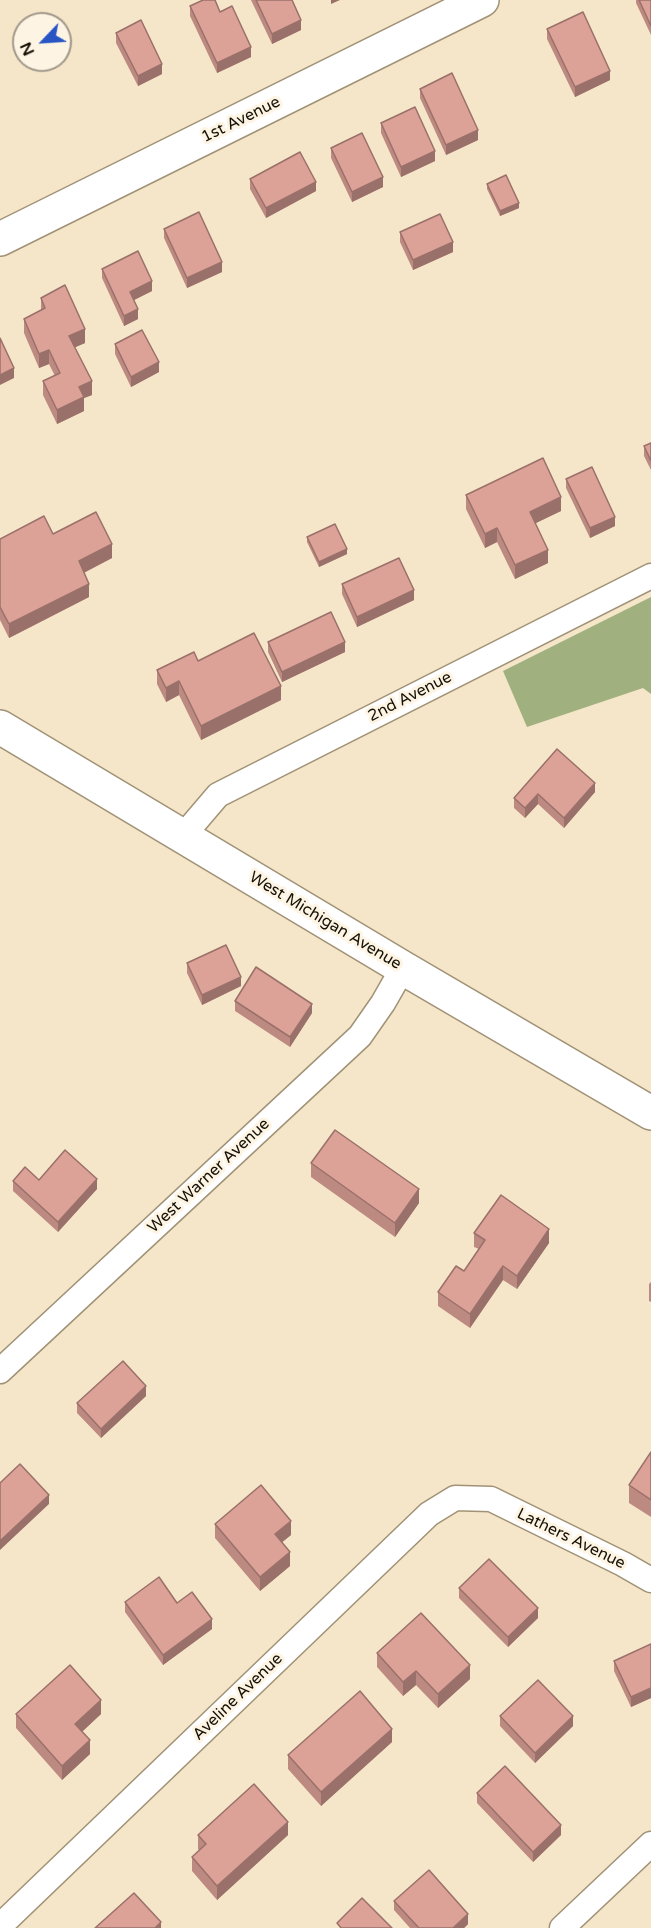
<!DOCTYPE html>
<style>
body{margin:0}
#map{position:relative;width:651px;height:1928px;overflow:hidden;background:#f6e6c9;font-family:"Varela Round",sans-serif}
canvas{display:block}
.north{position:absolute;left:12px;top:12px;width:60px;height:60px;box-sizing:border-box;background:#fef4e3;border:2px solid #a1998b;border-radius:50%;rotate:245deg;font-size:16px;font-weight:700;line-height:24px;text-align:center;color:#161107}
.north::after{content:'';display:block;margin:auto;width:21px;height:27px;background:#2755c4;clip-path:polygon(50% 0,100% 100%,50% 72%,0 100%)}
</style>
<div id="map">
<canvas width="651" height="1928"></canvas>
<div class="north">N</div>
</div>
<script>
const c = document.querySelector('canvas').getContext('2d');
c.lineJoin = 'round';
function fillPath(path, color) {
  c.fillStyle = color;
  c.fill(path, 'evenodd');
}
function strokePath(path, color, width, dash) {
  c.strokeStyle = color;
  c.lineWidth = width;
  c.lineCap = dash ? 'butt' : 'round';
  c.setLineDash(dash || []);
  c.stroke(path);
}
function write(font, color, halo, rows, align = 'center') {
  c.font = font + ' "Varela Round",sans-serif';
  c.lineWidth = 6;
  c.setLineDash([]);
  c.textBaseline = 'middle';
  c.strokeStyle = halo;
  c.fillStyle = color;
  for (const [text, x, y, turn = 0] of rows) {
    c.save();
    c.translate(x, y);
    c.rotate((+turn || 0) * Math.PI / 180);
    c.textAlign = isNaN(turn) ? turn : align;
    if (halo) c.strokeText(text, 0, 0);
    c.fillText(text, 0, 0);
    c.restore();
  }
}
const forest = new Path2D(`
 M651 597V694L643 688 527 727 503 671Z`);
const street = new Path2D(`
 M183 836 218 795 651 576
 M0 1371 360 1036 383 1003 403 968
 M0 1926 429 1514 455 1498 491 1499 623 1564 651 1580
 M562 1928 651 1844`);
const secondary = new Path2D(`
 M0 239 482 0
 M0 727 403 968 651 1113`);
const wall = new Path2D(`
 M251 0H292L301 30 272 44Z
 M636 0H651V35L636 3Z
 M190 6 220 12 251 57 217 73 190 16Z
 M547 29 610 80 575 97 547 39Z
 M116 33 162 74 138 86 116 43Z
 M420 89 478 140 446 155 420 98Z
 M381 123 435 161 401 177 381 133Z
 M331 148 383 187 352 202 331 158Z
 M250 179 316 191 266 218 250 189Z
 M487 184 519 208 500 216 487 189Z
 M164 229 222 272 187 288 164 238Z
 M400 232 453 252 413 270 400 242Z
 M102 269 152 291 134 300 138 319 124 326 102 278Z
 M41 298 85 343 75 347 92 395 84 398V411L57 424 43 395V381L55 376 49 364 39 368 24 333V319L41 310Z
 M115 344 159 372 131 387 115 354Z
 M651 443V470L644 456V446Z
 M566 479 615 526 590 538 566 488Z
 M466 495 561 511 535 523 548 563 515 579 497 542 485 548 466 509Z
 M53 534 112 558 84 573 89 597 9 638 0 620V539Z
 M307 537 347 554 319 567 307 542Z
 M342 584 414 600 357 627 342 594Z
 M268 642 345 652 282 682 268 652Z
 M198 661 281 700 201 740 179 695 166 702 157 684V670Z
 M557 749 595 792 564 828 538 804 525 818 514 808V798Z
 M187 963 241 986 202 1005 187 973Z
 M235 1001 312 1013 290 1047 235 1011Z
 M311 1163 419 1203 395 1237 311 1177Z
 M39 1180 97 1189 58 1232 13 1191V1181Z
 M474 1233 549 1243 517 1289 503 1280 470 1328 438 1306V1292L464 1271 479 1249 474 1247Z
 M651 1282V1302L649 1301V1284Z
 M146 1396 101 1438 77 1413V1403Z
 M651 1452V1517L629 1503V1485Z
 M215 1524 291 1535 282 1542 290 1566 260 1591 215 1538Z
 M459 1588 538 1618 508 1647 459 1598Z
 M125 1602 177 1603 212 1629 163 1665 125 1612Z
 M651 1644V1698L631 1707 614 1671V1661Z
 M377 1653 470 1679 438 1708 416 1685 403 1696 377 1667Z
 M16 1714H101L82 1732 90 1754 62 1780 16 1728Z
 M500 1716 573 1726 535 1763 500 1726Z
 M392 1742 321 1806 288 1769V1755Z
 M477 1793 561 1835 533 1862 477 1803Z
 M198 1835H288L217 1900 192 1871V1857L199 1850 198 1849Z
 M394 1901 468 1924 464 1928H410L394 1910Z`);
const shadedWall = new Path2D(`
 M331 0H340L331 4Z
 M301 20V30L272 44V34Z
 M251 47V57L217 73V63Z
 M162 64V74L138 86V76Z
 M610 71V80L575 97V87Z
 M478 130V140L446 155V145Z
 M435 151V161L401 177V167Z
 M383 177V187L352 202V192Z
 M316 182V191L266 218V208Z
 M519 203V208L500 216V211Z
 M453 242V252L413 270V260Z
 M222 262V272L187 288V278Z
 M152 281V291L130 302V292Z
 M138 309V319L124 326V316Z
 M85 329V343L69 350V336Z
 M49 350V364L39 368V354Z
 M159 362V372L131 387V377Z
 M14 368V378L0 385V375Z
 M92 381V395L84 398V411L57 424V410L79 387Z
 M561 497V511L530 526V512Z
 M615 517V526L590 538V528Z
 M497 528V542L485 548V534Z
 M112 544V558L79 575V561Z
 M347 549V554L319 567V562Z
 M548 550V563L515 579V565Z
 M89 584V597L9 638V624Z
 M414 590V600L357 627V617Z
 M345 642V652L282 682V672Z
 M179 681V695L166 702V688Z
 M281 686V700L201 740V726Z
 M595 783V792L564 828V818Z
 M538 794V804L525 818V808Z
 M241 977V986L202 1005V995Z
 M312 1004V1013L290 1047V1037Z
 M97 1179V1189L58 1232V1222Z
 M419 1189V1203L395 1237V1223Z
 M549 1229V1243L517 1289V1276Z
 M503 1266V1280L470 1328V1314Z
 M146 1386V1396L101 1438V1429Z
 M49 1495V1504L0 1550V1541Z
 M291 1521V1535L275 1548V1534Z
 M290 1552V1566L260 1591V1577Z
 M538 1608V1618L508 1647V1637Z
 M212 1619V1629L163 1665V1655Z
 M470 1665V1679L438 1708V1694Z
 M416 1671V1685L403 1696V1682Z
 M651 1688V1698L631 1707V1697Z
 M101 1700V1714L75 1738V1724Z
 M573 1716V1726L535 1763V1753Z
 M392 1729V1742L321 1806V1792Z
 M90 1740V1754L62 1780V1766Z
 M288 1822V1835L217 1900V1886Z
 M561 1825V1835L533 1862V1852Z
 M468 1914V1924L464 1928H453Z
 M161 1922V1928H155Z`);
const building = new Path2D(`
 M203 0H215L220 12 232 6 251 47 217 63 190 6Z
 M256 0H292L301 20 272 34Z
 M639 0H651V26Z
 M583 12 610 71 575 87 547 29Z
 M141 20 162 64 138 76 116 33Z
 M452 73 478 130 446 145 420 89Z
 M415 107 435 151 401 167 381 123Z
 M362 133 383 177 352 192 331 148Z
 M300 152 316 182 266 208 250 179Z
 M506 175 519 203 500 211 487 184Z
 M199 212 222 262 187 278 164 229Z
 M440 214 453 242 413 260 400 232Z
 M138 251 152 281 130 292 138 309 124 316 102 269Z
 M65 285 85 329 69 336 92 381 79 387 84 397 57 410 43 381 60 373 49 350 39 354 24 319 45 308 41 298Z
 M142 330 159 362 131 377 115 344Z
 M0 338 14 368 0 375Z
 M651 443V461L644 446Z
 M543 458 561 497 530 512 548 550 515 565 497 528 485 534 466 495Z
 M592 467 615 517 590 528 566 479Z
 M96 512 112 544 79 561 89 584 9 624 0 607V539L44 516 53 534Z
 M335 524 347 549 319 562 307 537Z
 M399 558 414 590 357 617 342 584Z
 M331 612 345 642 282 672 268 642Z
 M254 633 281 686 201 726 179 681 166 688 157 670 194 652 198 661Z
 M557 749 595 783 564 818 538 794 525 808 514 798Z
 M226 945 241 977 202 995 187 963Z
 M256 967 312 1004 290 1037 235 1001Z
 M335 1130 419 1189 395 1223 311 1163Z
 M65 1150 97 1179 58 1222 13 1181 25 1167 39 1180Z
 M501 1195 549 1229 517 1276 503 1266 470 1314 438 1292 456 1266 464 1271 485 1240 474 1233Z
 M123 1361 146 1386 101 1429 77 1403Z
 M651 1452V1500L629 1485Z
 M20 1464 49 1495 0 1541V1483Z
 M261 1485 291 1521 275 1534 290 1552 260 1577 215 1524Z
 M489 1559 538 1608 508 1637 459 1588Z
 M159 1577 177 1603 192 1592 212 1619 163 1655 125 1602Z
 M421 1613 470 1665 438 1694 416 1671 403 1682 377 1653Z
 M651 1644V1688L631 1697 614 1661Z
 M70 1665 101 1700 75 1724 90 1740 62 1766 16 1714Z
 M538 1680 573 1716 535 1753 500 1716Z
 M360 1691 392 1729 321 1792 288 1755Z
 M505 1766 561 1825 533 1852 477 1793Z
 M254 1784 288 1822 217 1886 192 1857 206 1844 198 1835Z
 M429 1870 468 1914 453 1928H419L394 1901Z
 M134 1893 161 1922 155 1928H95Z
 M362 1898 392 1928H341L337 1923Z`);
const streetNames = [
 ["1st Avenue",241,120,-26],
 ["2nd Avenue",410,697,-27],
 ["West Michigan Avenue",325,921,31],
 ["West Warner Avenue",209,1176,-43],
 ["Lathers Avenue",571,1539,26],
 ["Aveline Avenue",238,1697,-44]
];
fillPath(forest, '#a0b17f');
strokePath(street, '#a09276', 27);
strokePath(secondary, '#a09276', 36);
strokePath(street, '#fff', 24);
strokePath(secondary, '#fff', 33);
fillPath(wall, '#bd8a82');
fillPath(shadedWall, '#9a716a');
fillPath(building, '#dca197');
strokePath(building, '#9a716a', 1.5);
write('16px', '#161107', '#fef4e3', streetNames);
</script>
